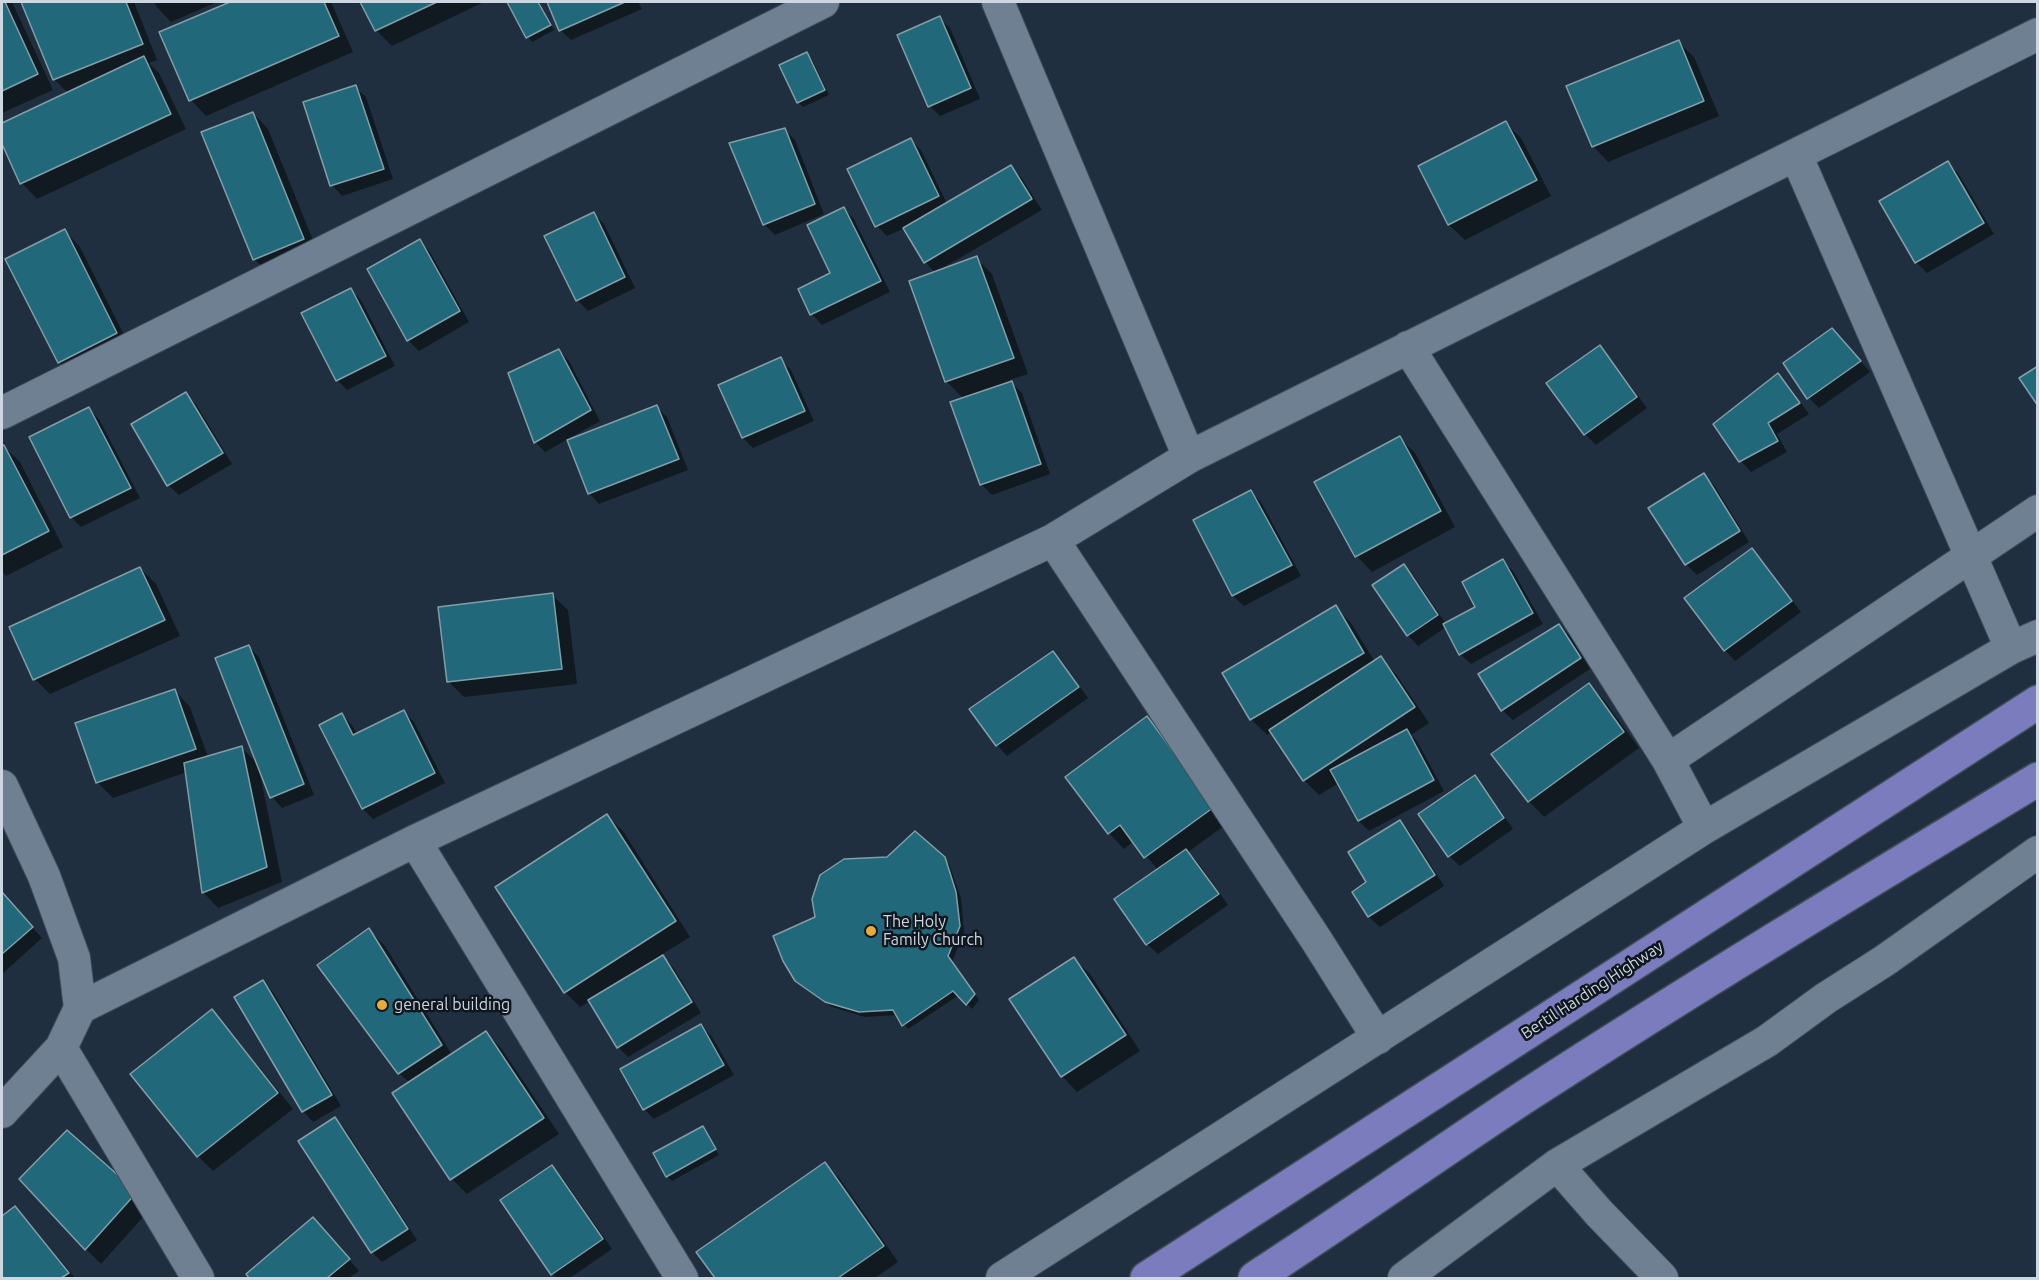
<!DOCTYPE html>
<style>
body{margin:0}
#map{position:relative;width:2039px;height:1280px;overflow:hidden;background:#202f3f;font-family:Ubuntu,sans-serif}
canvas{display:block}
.frame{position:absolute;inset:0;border:3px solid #cdd7e1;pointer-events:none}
</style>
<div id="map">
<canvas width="2039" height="1280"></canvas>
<div class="frame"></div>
</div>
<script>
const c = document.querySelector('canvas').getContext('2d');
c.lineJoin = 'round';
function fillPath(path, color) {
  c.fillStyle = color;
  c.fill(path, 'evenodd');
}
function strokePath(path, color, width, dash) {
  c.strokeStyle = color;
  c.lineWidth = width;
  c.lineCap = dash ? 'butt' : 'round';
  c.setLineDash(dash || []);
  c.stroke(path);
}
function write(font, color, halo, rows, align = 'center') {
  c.font = font + ' Ubuntu,sans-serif';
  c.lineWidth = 5;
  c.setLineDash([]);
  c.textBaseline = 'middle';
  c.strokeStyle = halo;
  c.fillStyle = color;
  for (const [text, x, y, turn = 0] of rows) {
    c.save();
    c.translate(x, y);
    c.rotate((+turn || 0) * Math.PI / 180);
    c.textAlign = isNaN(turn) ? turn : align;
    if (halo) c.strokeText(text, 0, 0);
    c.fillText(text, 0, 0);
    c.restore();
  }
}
const shadow = new Path2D(`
 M2 2H12L53 90 2 113Z
 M23 2H134L157 60 149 63 159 73 186 129 37 199 22 183 2 141V125L68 93 54 79Z
 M154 2H217L171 22 156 6Z
 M234 2H331L353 52 206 116 191 100 161 33Z
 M362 2H484L392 46 376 30Z
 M508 2H539L554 30 532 42 528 37Z
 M548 2H638L642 9 571 40 560 30Z
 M939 18 950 28 980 99 940 116 930 106Z
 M1678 42 1694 57 1719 116 1608 162 1593 146Z
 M807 54 812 59 829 95 803 107 799 103 781 66Z
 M355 87 366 97 393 179 342 196 332 185Z
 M253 113 268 129 319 255 270 274 254 259Z
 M1505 123 1521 138 1551 196 1465 240 1449 225 1420 167Z
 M785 130 795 140 824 214 775 235 765 225 731 144Z
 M910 139 921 150 947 204 1011 167 1021 177 1042 210 939 270V271L976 258 992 274 1028 374 1009 380 1022 393 1050 474 992 495 981 484 964 399 946 381 936 273 925 262 905 228 887 236 877 226Z
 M1948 163 1958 173 1994 234 1927 273 1916 262 1881 202Z
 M844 209 854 219 890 292 822 325 812 314 800 290 832 274Z
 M594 214 604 224 635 288 588 311 577 300Z
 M65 231 80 247 131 349 74 378 59 362Z
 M420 241 430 252 469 322 419 351 408 340Z
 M351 290 361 300 395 366 347 390 337 380Z
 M1842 340 1870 372 1819 408 1809 398Z
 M1599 347 1610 358 1647 408 1596 445 1585 434 1549 384Z
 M559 350 569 361 600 421 545 452 535 442Z
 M780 359 791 370 814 421 753 448 743 438Z
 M1778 375 1789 386 1809 414 1777 434 1787 452 1751 472 1741 461 1716 424Z
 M186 394 196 404 232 464 179 495 168 485Z
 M657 407 667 417 688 470 599 504 589 493Z
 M89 409 99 419 140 498 81 527 71 517Z
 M1400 438 1415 453 1455 527 1372 572 1357 556 1317 483Z
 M4 447 20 462 63 547 6 576 2 572V448Z
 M1703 475 1714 485 1749 542 1697 575 1686 564 1650 508Z
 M1251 491 1261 502 1301 576 1244 606 1233 596 1195 521Z
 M1752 550 1763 561 1801 612 1735 661 1725 650 1686 598Z
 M1502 561 1513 571 1543 624 1471 664 1460 654 1446 627 1418 646 1408 635 1403 566 1414 576 1446 624 1477 607Z
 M140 568 156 584 180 636 50 694 35 679Z
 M552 595 568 610 577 684 464 697 449 682Z
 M1335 607 1351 623 1375 662 1380 658 1396 674 1429 723 1411 735 1417 741 1444 791 1369 831 1359 821 1339 783 1319 795 1304 780 1272 732 1267 735 1251 719 1224 673Z
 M1559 625 1570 636 1590 669 1513 720 1502 710Z
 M249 647 259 657 314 795 282 808 272 797 259 769 282 882 218 908 203 892 187 772 113 798 97 782 175 691 190 707 208 757 242 748 259 765Z
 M1053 653 1063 663 1088 698 1007 756 997 745Z
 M1588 685 1604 700 1639 748 1544 817 1529 801 1494 754Z
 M404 712 414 722 445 783 373 819 363 809 321 725 342 715 352 725 357 735Z
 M1147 718 1162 734 1228 823 1188 852 1197 861 1228 905 1158 954 1147 944 1158 870 1134 841 1124 849 1109 833Z
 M1475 777 1485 788 1513 829 1460 866 1449 856Z
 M607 816 623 831 690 937 661 955 673 967 701 1013 628 1057 618 1047 590 1001 580 1007 565 992Z
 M1400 821 1410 832 1444 886 1380 927 1369 917 1354 892 1369 883Z
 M944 859 949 864 961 898 964 932 952 962 979 1000 972 1009 959 995 908 1029 897 1015 865 1017 832 1007 802 985Z
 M2 893 42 938 2 974Z
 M369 930 385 946 452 1055 486 1033 501 1048 559 1134 467 1194 452 1179 410 1083 399 1073Z
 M1074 959 1090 974 1140 1051 1077 1092 1062 1076 1011 999Z
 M263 982 273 992 341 1106 313 1122 303 1111Z
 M211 1011 227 1027 293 1109 213 1171 198 1156Z
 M701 1026 712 1037 734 1075 654 1119 644 1109Z
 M335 1119 345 1129 417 1240 382 1262 372 1252Z
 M702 1128 719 1155 672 1181 667 1176Z
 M67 1132 151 1208 101 1264 86 1249Z
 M825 1164 840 1179 898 1262 875 1278H717L698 1252Z
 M552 1167 562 1177 612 1249 570 1278H557L552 1274Z
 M15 1208 30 1223 75 1278H2V1218Z
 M323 1229 359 1271 349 1278H251L248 1274Z`);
const building = new Path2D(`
 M2 2H5L38 74 2 91Z
 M21 2H126L143 44 53 80Z
 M230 2H324L339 36 189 101 159 32Z
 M360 2H437L375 31Z
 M507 2H538L551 25 526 38Z
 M547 2H625L559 31Z
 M940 16 971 88 928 107 897 35Z
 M1679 40 1704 101 1592 147 1566 86Z
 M807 52 825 90 797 103 779 65Z
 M144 56 171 114 20 184 2 144V123Z
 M356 85 384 169 330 186 303 102Z
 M253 112 304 239 253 260 201 132Z
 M1506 121 1537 180 1448 225 1418 166Z
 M785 128 815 204 763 225 729 143Z
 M911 138 939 196 875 227 847 169Z
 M1948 161 1984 223 1915 263 1879 201Z
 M1011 165 1032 199 924 263 903 228Z
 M844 207 881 281 810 315 798 289 830 273 807 225Z
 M594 212 625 277 576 301 544 236Z
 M65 229 117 333 58 363 5 259Z
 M420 239 460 311 407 341 367 269Z
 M977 256 1014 358 945 382 909 281Z
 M351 288 386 356 336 381 301 313Z
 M1832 328 1861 361 1807 399 1783 363Z
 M1600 345 1637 397 1584 435 1546 383Z
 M559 349 591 410 534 443 508 373Z
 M781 357 805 411 742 438 718 385Z
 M2038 366V406L2019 378Z
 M1778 373 1800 403 1768 423 1778 441 1739 462 1713 424Z
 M1012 381 1041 464 980 485 950 402Z
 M186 392 223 453 167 486 131 424Z
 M657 405 679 459 588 494 567 440Z
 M89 407 131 488 70 518 29 437Z
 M1400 436 1441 511 1355 557 1314 482Z
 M4 445 49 531 2 555V446Z
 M1704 473 1740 531 1685 565 1648 508Z
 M1251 490 1292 565 1232 596 1193 520Z
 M1752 548 1792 601 1724 651 1684 598Z
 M1503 559 1533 613 1459 655 1443 624 1475 607 1462 582Z
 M1404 564 1438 615 1407 636 1372 585Z
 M140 567 165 620 33 680 9 627Z
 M553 593 562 669 447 682 438 607Z
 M1336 605 1364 653 1250 720 1222 673Z
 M1559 624 1581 658 1501 711 1478 674Z
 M249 645 304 784 270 798 215 658Z
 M1053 651 1079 687 996 746 969 709Z
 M1381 656 1415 707 1303 781 1269 730Z
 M1589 683 1624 732 1528 802 1491 754Z
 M175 689 196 749 96 783 75 723Z
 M404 710 435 773 362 809 319 725 342 713 353 735Z
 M1147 716 1214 807 1144 858 1120 825 1108 834 1065 777Z
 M1407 729 1434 780 1358 821 1330 770Z
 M242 746 267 867 202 893 184 763Z
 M1475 775 1504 818 1448 857 1418 814Z
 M607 814 676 921 564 993 495 887Z
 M1400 820 1435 875 1368 917 1352 892 1366 882 1348 852Z
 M915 831 945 857 956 892 960 926 948 956 975 994 966 1005 953 991 902 1026 893 1010 859 1012 825 1002 795 981 783 961 773 936 815 917 812 899 820 875 844 859 887 857Z
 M1186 849 1219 894 1146 945 1114 899Z
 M2 892 33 927 2 954Z
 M369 928 442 1045 398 1074 317 965Z
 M663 955 692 1002 617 1048 588 1000Z
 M1074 957 1126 1035 1061 1077 1009 999Z
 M263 980 332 1095 302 1112 234 997Z
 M212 1009 278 1093 197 1157 130 1074Z
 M701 1024 724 1065 643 1110 620 1069Z
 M486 1031 544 1118 450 1180 392 1093Z
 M335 1117 408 1229 371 1253 298 1141Z
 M703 1126 716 1149 666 1177 653 1153Z
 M67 1130 137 1192 85 1250 19 1179Z
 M825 1162 884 1246 838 1278H715L696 1252Z
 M552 1165 603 1239 551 1275 500 1200Z
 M15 1206 69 1273 61 1278H2V1216Z
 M313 1217 350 1259 327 1278H249L246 1274Z`);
const minor = new Path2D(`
 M998 2 1189 457
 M1796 155 2011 648
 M1408 347 1668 760 1704 828
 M2 413 823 2
 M1053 540 1317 941 1378 1038
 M1668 760 2038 511
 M2 786 44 876 74 958 80 1008 61 1048 2 1112
 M415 841 682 1278
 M80 1008 415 841 1053 540 1189 457 2038 34
 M61 1048 198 1278
 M1557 1165 1599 1213 1662 1278
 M1002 1278 1704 828 2011 648 2038 636
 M1404 1278 1557 1165 1767 1041 1826 998 1884 961 2038 852`);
const primary = new Path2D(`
 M1147 1278 2038 702
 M1255 1278C1346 1219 1435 1156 1526 1096 1694 987 1866 883 2038 779`);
const markers = [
 [871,931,6,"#e8ab37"],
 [382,1005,6,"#e8ab37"]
];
const poiNames = [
 ["The Holy",883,922],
 ["Family Church",883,940],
 ["general building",394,1005]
];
const streetNames = [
 ["Bertil Harding Highway",1592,990,-33]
];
fillPath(shadow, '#0007');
fillPath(building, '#21687a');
strokePath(building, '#829fa8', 1.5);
strokePath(minor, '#404d5a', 34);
strokePath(primary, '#404d5a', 36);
strokePath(minor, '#6f8093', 32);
strokePath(primary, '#7b7cbe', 33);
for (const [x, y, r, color] of markers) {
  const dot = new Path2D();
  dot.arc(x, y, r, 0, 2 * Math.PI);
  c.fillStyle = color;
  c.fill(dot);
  strokePath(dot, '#10161e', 2);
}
write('16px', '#cdd7e1', '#10161e', poiNames, 'left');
write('16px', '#cdd7e1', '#10161e', streetNames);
</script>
